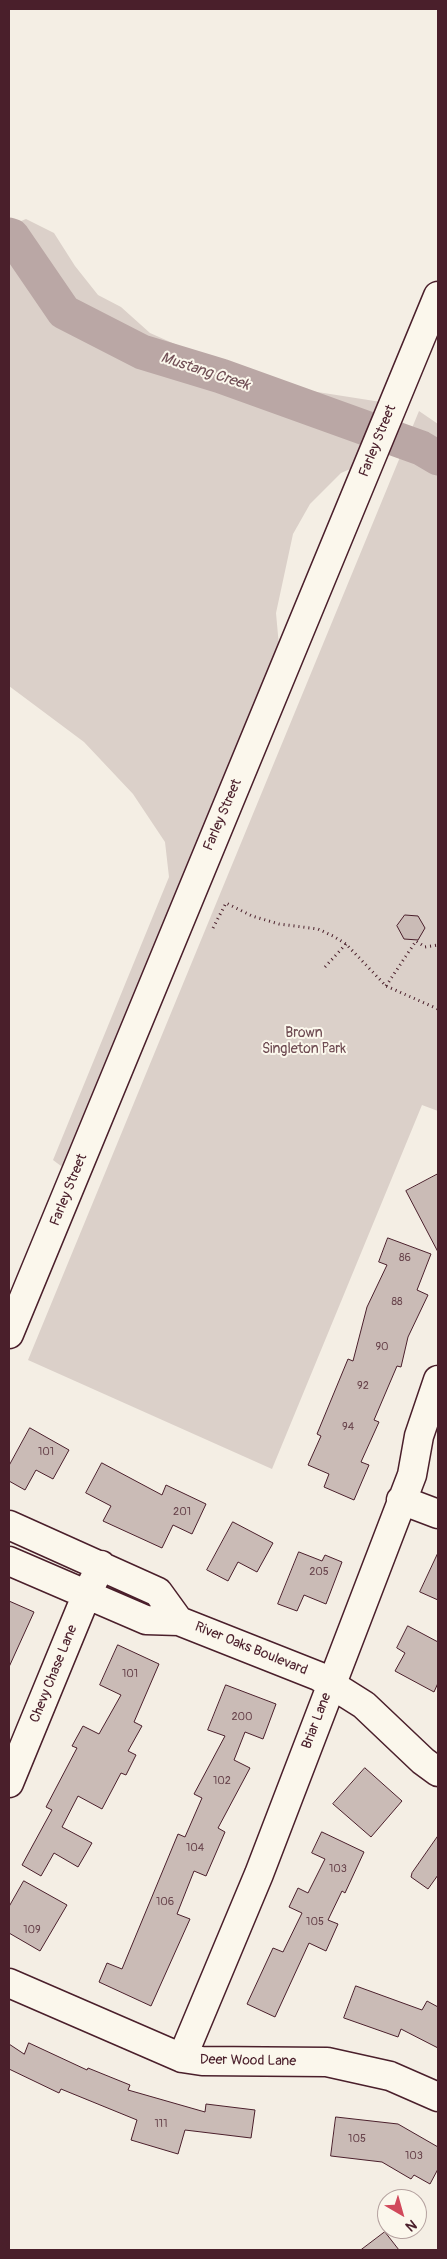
<!DOCTYPE html>
<style>
body{margin:0}
#map{position:relative;width:447px;height:2259px;overflow:hidden;background:#f4eee4;font-family:Pangolin,sans-serif}
canvas{display:block}
.frame{position:absolute;inset:0;border:10px solid #4a1f2b;pointer-events:none}
.north{position:absolute;left:377px;top:2189px;width:50px;height:50px;box-sizing:border-box;background:#fbf7ec;border:1px solid #b4a19f;border-radius:50%;rotate:142deg;font-size:14px;font-weight:700;line-height:20px;text-align:center;color:#4a1f2b}
.north::after{content:'';display:block;margin:auto;width:18px;height:22px;background:#d1495b;clip-path:polygon(50% 0,100% 100%,50% 72%,0 100%)}
</style>
<div id="map">
<canvas width="447" height="2259"></canvas>
<div class="frame"></div>
<div class="north">N</div>
</div>
<script>
const c = document.querySelector('canvas').getContext('2d');
c.lineJoin = 'round';
function fillPath(path, color) {
  c.fillStyle = color;
  c.fill(path, 'evenodd');
}
function strokePath(path, color, width, dash) {
  c.strokeStyle = color;
  c.lineWidth = width;
  c.lineCap = dash ? 'butt' : 'round';
  c.setLineDash(dash || []);
  c.stroke(path);
}
function write(font, color, halo, rows, align = 'center') {
  c.font = font + ' Pangolin,sans-serif';
  c.lineWidth = 4;
  c.setLineDash([]);
  c.textBaseline = 'middle';
  c.strokeStyle = halo;
  c.fillStyle = color;
  for (const [text, x, y, turn = 0] of rows) {
    c.save();
    c.translate(x, y);
    c.rotate((+turn || 0) * Math.PI / 180);
    c.textAlign = isNaN(turn) ? turn : align;
    if (halo) c.strokeText(text, 0, 0);
    c.fillText(text, 0, 0);
    c.restore();
  }
}
const green = new Path2D(`
 M26 219 54 233 75 266 98 295 121 307 150 333 195 353 226 384 292 388 381 402 364 433 357 466 341 473 310 504 293 534 276 613 280 657 65 1169 53 1160 169 877 165 842 133 794 84 742 9 686V226Z
 M419 411 438 424V1111L422 1105 272 1469 28 1360Z`);
const river = new Path2D(`
 M9 235 12 236 64 312 142 352 221 376 421 448 438 458`);
const building = new Path2D(`
 M405 915 418 916 425 928 418 940 404 939 397 926Z
 M438 1174V1252L406 1191Z
 M388 1238 431 1254 417 1290 428 1295 408 1337 401 1367 397 1366 374 1420 379 1422 361 1462 369 1465 354 1500 324 1487 329 1474 308 1465 321 1436 317 1434 348 1359 353 1361 367 1307 387 1265 379 1262Z
 M30 1428 69 1450 53 1479 36 1470 25 1490 9 1481V1466Z
 M102 1463 162 1495 166 1485 206 1504 192 1534 173 1525 162 1548 103 1521 111 1506 86 1493Z
 M233 1522 273 1543 257 1572 238 1562 228 1581 207 1570Z
 M299 1552 322 1561 325 1555 342 1562 326 1604 304 1595 297 1611 278 1604Z
 M438 1553V1600L420 1592Z
 M9 1601 34 1612 9 1667Z
 M408 1626 438 1642V1683L434 1692 395 1671 405 1653 397 1648Z
 M118 1645 159 1664 134 1722 142 1726 128 1751 136 1755 126 1775 121 1773 102 1809 78 1796 62 1827 92 1843 78 1867 54 1853 41 1876 22 1865 52 1810 46 1807 77 1748 72 1746 83 1726 99 1734 121 1695 100 1685Z
 M226 1685 276 1704 263 1739 245 1732 234 1760 250 1768 218 1828 225 1832 206 1876 194 1871 177 1914 190 1919 151 2006 99 1982 107 1963 122 1969 178 1834 185 1837 202 1798 194 1794 225 1736 208 1730Z
 M365 1768 402 1801 371 1837 333 1804Z
 M322 1832 364 1852 345 1893 342 1891 328 1920 338 1924 326 1951 309 1943 275 2017 247 2004 273 1948 283 1952 302 1913 289 1907 298 1888 308 1893 325 1859 312 1853Z
 M438 1836V1875L428 1889 411 1877 412 1873Z
 M24 1881 67 1905 40 1951 9 1933V1907Z
 M356 1986 422 2010 427 2001 438 2007V2048L401 2029 398 2037 344 2018Z
 M29 2043 87 2070 88 2068 130 2085 128 2090 205 2112 206 2104 255 2110 251 2138 185 2130 178 2154 131 2140 137 2120 61 2089 59 2093 9 2069V2044L24 2054Z
 M336 2117 398 2124 438 2147V2169L430 2184 414 2175 411 2179 382 2162 331 2156Z
 M385 2232 399 2250H361Z`);
const path = new Path2D(`
 M213 928 226 903 252 916 279 924 318 929 333 936 346 944 386 986 438 1009
 M325 967 346 944
 M386 986 416 941 425 947 438 945`);
const minor = new Path2D(`
 M9 1334 438 296
 M401 1500 438 1514
 M9 1525 158 1592 179 1621
 M9 1561 146 1620 179 1621 318 1676 364 1705 423 1761 438 1772
 M9 1783 86 1596 101 1565
 M9 1983 182 2058 202 2061 327 2062 390 2076 438 2097
 M182 2058 259 1874 412 1475 419 1436 438 1380`);
const numberNames = [
 ["86",405,1258],
 ["88",397,1302],
 ["90",382,1347],
 ["92",363,1386],
 ["94",348,1427],
 ["101",46,1452],
 ["201",182,1512],
 ["205",319,1572],
 ["101",130,1674],
 ["200",242,1717],
 ["102",222,1781],
 ["104",195,1848],
 ["103",338,1869],
 ["106",165,1902],
 ["105",315,1922],
 ["109",32,1930],
 ["111",161,2124],
 ["105",357,2139],
 ["103",414,2156]
];
const streetNames = [
 ["Farley Street",378,441,-68],
 ["Farley Street",223,815,-67],
 ["Farley Street",69,1190,-68],
 ["River Oaks Boulevard",251,1649,22],
 ["Chevy Chase Lane",54,1674,-68],
 ["Briar Lane",317,1721,-69],
 ["Deer Wood Lane",248,2061,1]
];
const parkNames = [
 ["Brown",304,1033],
 ["Singleton Park",304,1049]
];
const waterNames = [
 ["Mustang Creek",205,372,18]
];
fillPath(green, '#dbd0c9');
strokePath(river, '#baa7a5', 35);
fillPath(building, '#cabbb6');
strokePath(building, '#4a1f2b', 1);
strokePath(minor, '#4a1f2b', 31);
strokePath(path, '#4a1f2b', 3, [1, 4]);
strokePath(minor, '#fbf7ec', 28);
write('11px', '#6a464e', null, numberNames);
write('14px', '#4a1f2b', '#fbf7ec', streetNames);
write('14px', '#6e4b52', '#fbf7ec', parkNames);
write('italic 15px', '#714f56', '#fbf7ec', waterNames);
</script>
